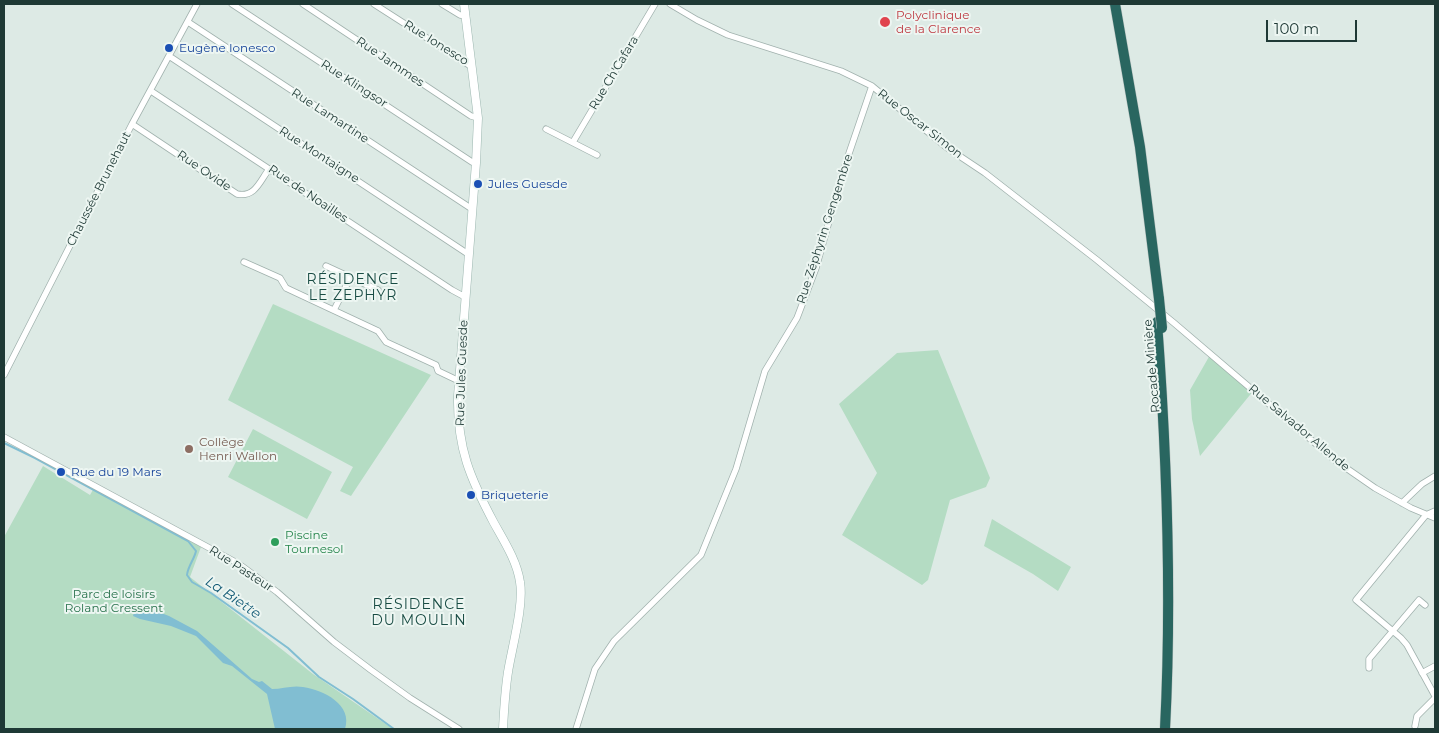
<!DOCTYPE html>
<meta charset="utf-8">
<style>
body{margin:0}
#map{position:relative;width:1439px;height:733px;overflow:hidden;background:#ddeae5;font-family:Montserrat,sans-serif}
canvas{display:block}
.frame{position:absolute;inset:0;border:5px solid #1e3935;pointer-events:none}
.scale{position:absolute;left:1266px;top:20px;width:91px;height:22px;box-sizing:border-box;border:2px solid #1e3935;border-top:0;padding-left:6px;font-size:15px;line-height:18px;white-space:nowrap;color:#1e3935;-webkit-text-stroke:4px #edf6f2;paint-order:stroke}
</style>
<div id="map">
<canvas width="1439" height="733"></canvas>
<div class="frame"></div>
<div class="scale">100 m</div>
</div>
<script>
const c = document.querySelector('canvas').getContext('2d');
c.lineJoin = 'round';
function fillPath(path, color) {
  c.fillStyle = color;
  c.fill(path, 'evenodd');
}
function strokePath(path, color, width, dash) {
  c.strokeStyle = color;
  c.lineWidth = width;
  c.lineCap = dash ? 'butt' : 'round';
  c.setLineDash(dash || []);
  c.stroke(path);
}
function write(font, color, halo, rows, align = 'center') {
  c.font = font + ' Montserrat,sans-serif';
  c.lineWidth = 4;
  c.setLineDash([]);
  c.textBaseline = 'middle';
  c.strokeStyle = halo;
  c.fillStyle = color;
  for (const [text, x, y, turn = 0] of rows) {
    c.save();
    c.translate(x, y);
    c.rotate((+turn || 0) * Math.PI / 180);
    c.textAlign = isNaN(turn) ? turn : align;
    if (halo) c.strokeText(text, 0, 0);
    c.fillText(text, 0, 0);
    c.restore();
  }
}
const green = new Path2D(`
 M273 304 431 375 351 496 340 491 353 467 228 400Z
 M938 350 990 478 986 487 950 500 928 580 922 585 842 535 877 473 839 404 897 353Z
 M1210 355 1254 390 1200 456 1192 419 1190 390Z
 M253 429 332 472 307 519 228 477Z
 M43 466 90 495 94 488 201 547 190 577 313 674 393 729H4V537Z
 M992 519 1071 567 1058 591 1033 574 984 546Z`);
const water = new Path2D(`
 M136 606H143L169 616 197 631 252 679 259 682 262 681 272 689C282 689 292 685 303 687 324 690 353 705 345 729H275L267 694 232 666 223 663 196 636 171 626 140 619 133 616Z`);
const stream = new Path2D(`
 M4 443 35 458 188 541 196 551C194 560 188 566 187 575L192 582 211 593 288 648 319 677 353 699 394 729`);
const street = new Path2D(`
 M232 4 472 162 476 163
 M303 4 471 116 478 118
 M374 4 472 67
 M442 4 460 15 466 16
 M670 4 697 20 728 35 841 71 872 86 946 147 985 173 1097 260 1174 323 1336 461 1375 488 1411 508 1435 518
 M188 22 472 209
 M169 56 468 254
 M151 91 452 290 465 297
 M132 124 237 194C255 198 260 181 269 169
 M546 129 597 155
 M573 142 655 4
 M244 262 280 278 286 288 378 331 386 342 436 365 438 371 459 381
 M326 266 378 290
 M334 310 350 278
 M4 375 132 124 197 4
 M4 437 239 564 277 592 334 642 371 670 410 698 459 729
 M1402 503 1422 484 1435 476
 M1435 511 1426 515 1356 600 1401 638 1407 645 1435 696
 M1369 668V659L1419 600 1425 605
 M1422 673 1435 666
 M1415 726 1417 716 1435 698
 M576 729 595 669 614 641 701 555 736 469 765 371 797 318 816 268 843 171 872 86`);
const secondary = new Path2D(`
 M464 4 478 118 476 163 458 396C457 448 470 478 494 523 504 541 517 561 520 582 524 606 512 647 508 672 505 691 504 710 503 729`);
const highway = new Path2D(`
 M1115 4 1140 147 1159 299
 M1157 322C1167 458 1172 594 1165 729`);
const highwayBridge = new Path2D(`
 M1159 299 1162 328`);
const markers = [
 [885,22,6,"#e0444e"],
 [169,48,5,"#1a4fb4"],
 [478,184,5,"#1a4fb4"],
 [189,449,5,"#8d6e63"],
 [61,472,5,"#1a4fb4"],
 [471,495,5,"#1a4fb4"],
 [275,542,5,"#2e9e5b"]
];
const healthNames = [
 ["Polyclinique",896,15],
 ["de la Clarence",896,29]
];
const streetNames = [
 ["Rue Ionesco",436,43,32],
 ["Rue Jammes",390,62,34],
 ["Rue Ch'Cafara",614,73,-59],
 ["Rue Klingsor",354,84,33],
 ["Rue Lamartine",330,116,33],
 ["Rue Oscar Simon",920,124,38],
 ["Rue Montaigne",319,155,33],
 ["Rue Ovide",204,171,34],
 ["Chaussée Brunehaut",99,189,-63],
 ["Rue de Noailles",308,194,34],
 ["Rue Zéphyrin Gengembre",825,229,-72],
 ["Rocade Minière",1152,366,-95],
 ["Rue Jules Guesde",462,373,-88],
 ["Rue Salvador Allende",1299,428,40],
 ["Rue Pasteur",241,569,33]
];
const transitNames = [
 ["Eugène Ionesco",179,48],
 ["Jules Guesde",488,184],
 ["Rue du 19 Mars",71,472],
 ["Briqueterie",481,495]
];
const educationNames = [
 ["Collège",199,442],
 ["Henri Wallon",199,456]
];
const leisureNames = [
 ["Piscine",285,535],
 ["Tournesol",285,549]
];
const parkNames = [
 ["Parc de loisirs",114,594],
 ["Roland Cressent",114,608]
];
const neighbourhoodNames = [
 ["RÉSIDENCE",353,280],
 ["LE ZEPHYR",353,296],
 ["RÉSIDENCE",419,605],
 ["DU MOULIN",419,621]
];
const waterNames = [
 ["La Biette",233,598,34]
];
fillPath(green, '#b4dcc3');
fillPath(water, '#81bed2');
strokePath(stream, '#81bed2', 2);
strokePath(street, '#a0b1ad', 7);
strokePath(secondary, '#9bb6af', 9);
strokePath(highway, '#bcc4c2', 11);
strokePath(street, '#fff', 5.5);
strokePath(secondary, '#fff', 8);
strokePath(highway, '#296660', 10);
strokePath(highwayBridge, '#bcc4c2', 11, []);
strokePath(highwayBridge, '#296660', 10);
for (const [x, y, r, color] of markers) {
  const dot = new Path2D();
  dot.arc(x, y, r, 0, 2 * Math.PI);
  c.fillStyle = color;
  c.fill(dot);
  strokePath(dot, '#edf6f2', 2);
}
write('12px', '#be3a42', '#edf6f2', healthNames, 'left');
write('12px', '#1e3935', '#edf6f2', streetNames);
write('12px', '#164399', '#edf6f2', transitNames, 'left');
write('12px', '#785e54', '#edf6f2', educationNames, 'left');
write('12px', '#27864d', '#edf6f2', leisureNames, 'left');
write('12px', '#27714b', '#edf6f2', parkNames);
c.letterSpacing = '1px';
write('14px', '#194c44', '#edf6f2', neighbourhoodNames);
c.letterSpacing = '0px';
write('italic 14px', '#165d77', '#edf6f2', waterNames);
</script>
